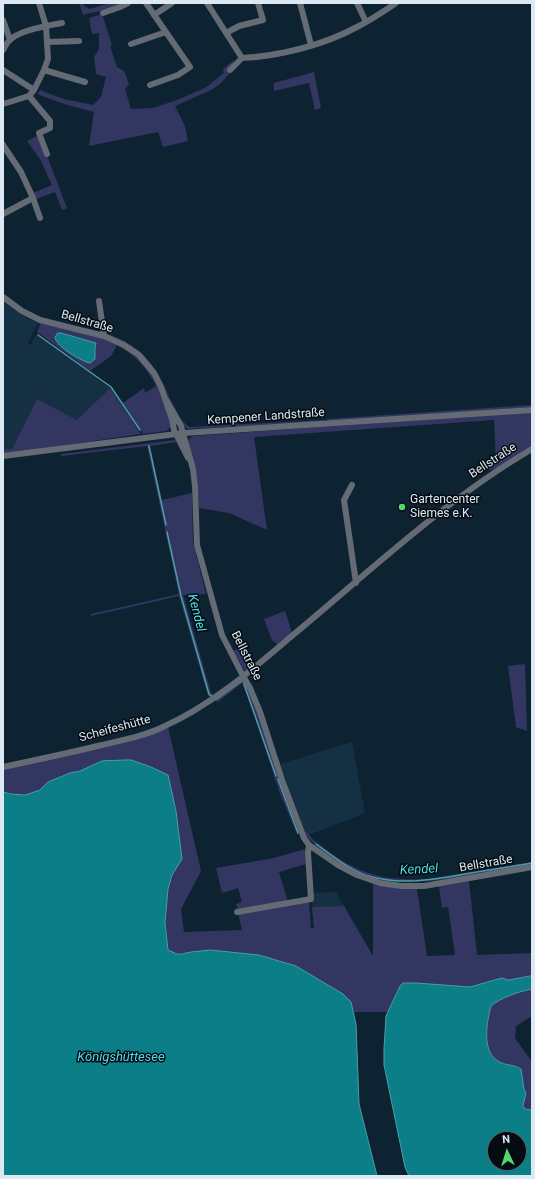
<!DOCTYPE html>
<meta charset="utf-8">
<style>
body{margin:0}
#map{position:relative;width:535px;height:1179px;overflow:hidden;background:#0e2331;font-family:Roboto,sans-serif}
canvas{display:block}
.frame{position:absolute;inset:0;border:4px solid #dce9f2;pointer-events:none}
.north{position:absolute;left:487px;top:1131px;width:40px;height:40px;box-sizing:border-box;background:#040b11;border:1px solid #5a646b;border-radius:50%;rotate:356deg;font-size:11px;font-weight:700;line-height:16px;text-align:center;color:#dce9f2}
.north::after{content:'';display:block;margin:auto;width:14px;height:18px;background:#57d570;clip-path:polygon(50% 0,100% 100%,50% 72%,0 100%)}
</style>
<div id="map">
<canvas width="535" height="1179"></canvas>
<div class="frame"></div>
<div class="north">N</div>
</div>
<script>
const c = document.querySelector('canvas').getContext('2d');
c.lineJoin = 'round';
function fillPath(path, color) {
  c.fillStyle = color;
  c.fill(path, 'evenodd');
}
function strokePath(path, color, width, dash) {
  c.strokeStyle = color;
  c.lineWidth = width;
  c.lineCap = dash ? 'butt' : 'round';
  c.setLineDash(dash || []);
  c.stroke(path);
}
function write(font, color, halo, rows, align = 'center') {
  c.font = font + ' Roboto,sans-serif';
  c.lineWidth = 3;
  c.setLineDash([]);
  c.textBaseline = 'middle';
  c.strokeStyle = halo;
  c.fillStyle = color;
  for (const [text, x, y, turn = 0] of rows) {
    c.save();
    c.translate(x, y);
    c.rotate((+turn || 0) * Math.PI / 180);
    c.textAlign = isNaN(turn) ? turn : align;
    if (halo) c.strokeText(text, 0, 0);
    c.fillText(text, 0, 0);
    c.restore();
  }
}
const built = new Path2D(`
 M3 301 25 317 38 323 28 343 31 345 36 334 110 388 77 420 37 399 12 449H3Z
 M352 742 365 813 309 835 307 832H304L287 788 280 764Z
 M336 892 344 906 312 907 311 893Z`);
const green = new Path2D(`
 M79 3H83L84 6 90 9 109 3H125C112 10 97 11 83 15Z
 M102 14 112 45 110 46 117 67 124 71 129 84 125 89 131 109 153 108 177 100 205 88 224 73 223 69 234 60 232 65 235 67 220 84 211 90 175 106 185 126 188 141 163 147 158 132 89 146 94 112 64 104 37 94 41 89 42 91 64 99 93 105 101 97 106 77 96 74 94 57 99 49V33L92 34 89 18Z
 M314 72 321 108 315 110 309 83 274 91V83Z
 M39 135 67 208 62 210 55 192 36 199 33 193 52 185 40 159 27 141Z
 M41 323 102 338 118 343 132 353 143 363 154 378 171 418V427L166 431 143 434 123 403 144 388 145 393 156 386C147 368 135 355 117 345L111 356 90 371 37 332ZM57 333H61L96 343 95 347V356Z
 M104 333C131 340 151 358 163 383 167 391 170 400 175 408 179 415 182 423 190 427L324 420 322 422 188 429 183 425 168 400 134 348 123 341Z
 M110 388 141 434 5 454 3 449H12L37 399 77 420Z
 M532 405V407L329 422 327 419Z
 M532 412V448L498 469 485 470 496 462 494 420 254 437 267 530 229 513 199 508 197 476 188 441 191 437 194 436Z
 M175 440 177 442 150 446 162 500 192 493 193 542 206 594 183 595 211 693 215 696 212 698 208 696 179 596 91 616V614L179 594 147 446 61 456V454Z
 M285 611 292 633 278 645 272 640 264 619Z
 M241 647 251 668 245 671 233 651Z
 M525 664 527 731 516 727 508 666Z
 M244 680 256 709 283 790 299 834H297L279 791 253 711 242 683 218 702 214 700Z
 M168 727 201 871 181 909 184 932 242 930 238 913 309 901 311 928H314L312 907 344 906 373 956V884L401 889H417L427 956 455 955 448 907 442 908 439 886 469 881 477 955 532 953V976L508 980 502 978 470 987 404 984 400 986 388 1012H354L351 1002 343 994 296 966 259 955 244 953 191 952C181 955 177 954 168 950L165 923 168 889 172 875 182 859 176 811 168 775 80 771C69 773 59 777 50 782 46 784 43 788 40 790 29 797 15 795 3 792V768Z
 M304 832H307C312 840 319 844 327 850 359 875 387 881 428 879L532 862V865C510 869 488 872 465 876 415 884 374 889 331 856 320 849 311 843 304 832Z
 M305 849 306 864 279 872 288 902 238 910 236 904 242 902 238 888 222 893 216 868 274 858Z
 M532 989V1016L516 1026 515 1038 532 1062V1112L531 1110 525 1109 523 1106 526 1093 524 1089 521 1069C514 1064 505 1066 498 1061 481 1051 487 1021 491 1006 500 998 520 991 532 989Z`);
const water = new Path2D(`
 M58 333H61L96 343 95 347V359L90 363C81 361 57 347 55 338Z
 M131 760 151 767 168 775 176 811 182 859 172 875 168 889 165 923 168 950 177 954H182L191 952 210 950 259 955 296 966 343 994 351 1002 356 1024 359 1104 377 1176H3V792L11 794 25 795 40 790 48 782 70 773 80 771 102 761Z
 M532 976V989C520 991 500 998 491 1006 487 1021 481 1051 498 1061 505 1066 514 1064 521 1069L524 1089 526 1093 523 1106 525 1109 531 1110 532 1112V1176H409L405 1167 384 1065V1049L386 1016 400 986 403 983H416L470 987 502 978 508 980ZM495 1139H519V1163H495Z`);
const stream = new Path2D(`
 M38 335 111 387 140 430
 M149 446 166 525
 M167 532 181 596 209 694 213 697
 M244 684 276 776
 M217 699 242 681
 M278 779 298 833
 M316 844C331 855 347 868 365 875 398 886 432 880 465 874 488 870 510 867 532 863`);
const minor = new Path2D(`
 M146 3 190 67 178 75 150 85
 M207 3 242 58C280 56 324 45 357 27 371 20 384 11 396 3
 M300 3 311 45
 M357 3 366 22
 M103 13 120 7 128 3
 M154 15 172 3
 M3 20 10 40
 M226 33 239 26 263 20 258 3
 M47 42 79 41
 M131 44 166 32
 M3 50C5 47 7 42 10 40 18 31 50 25 62 23
 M3 70 34 90
 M44 70 85 82
 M230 70 242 58
 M29 96 50 121V128L39 133 47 154
 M3 104 29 96 34 90 44 70 48 59 46 26 39 3
 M3 145 21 172 33 198
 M3 214 33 198 40 218
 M3 297 22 311 40 320 104 336 124 345 139 355 154 373 161 387 172 419 174 430 188 458
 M99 301 104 336
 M166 400 181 426 193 469 195 486 197 545 222 635 243 676 250 688 260 712 282 780 304 838 309 845 338 865 357 875 380 883 401 886H424L532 867
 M3 456 184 433 532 410
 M352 485 344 500 356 583
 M3 767C36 760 69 753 102 745 123 740 145 736 165 726 212 705 254 668 293 635 370 571 445 500 532 449
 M237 912 311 899 308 853 309 845`);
const markers = [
 [402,507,4,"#57d570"]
];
const streetNames = [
 ["Bellstraße",87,322,16],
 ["Kempener Landstraße",266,417,-4],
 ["Bellstraße",493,461,-33],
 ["Bellstraße",246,656,63],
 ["Scheifeshütte",115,729,-15],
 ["Bellstraße",486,864,-10]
];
const poiNames = [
 ["Gartencenter",410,500],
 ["Siemes e.K.",410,514]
];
const waterNames = [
 ["Kendel",196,613,75],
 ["Kendel",419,870,-3],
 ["Königshüttesee",121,1058]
];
fillPath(built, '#143042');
fillPath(green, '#323661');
fillPath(water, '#0b7e87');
strokePath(water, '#4a9ea7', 1);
strokePath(stream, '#4a9ea7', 1.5);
strokePath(minor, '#656b75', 6);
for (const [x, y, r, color] of markers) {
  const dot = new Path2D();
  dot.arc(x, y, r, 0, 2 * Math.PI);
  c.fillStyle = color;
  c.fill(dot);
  strokePath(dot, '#040b11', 1.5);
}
write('12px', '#dce9f2', '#040b11', streetNames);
write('12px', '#dce9f2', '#040b11', poiNames, 'left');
write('italic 13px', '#4edce9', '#040b11', waterNames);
</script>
